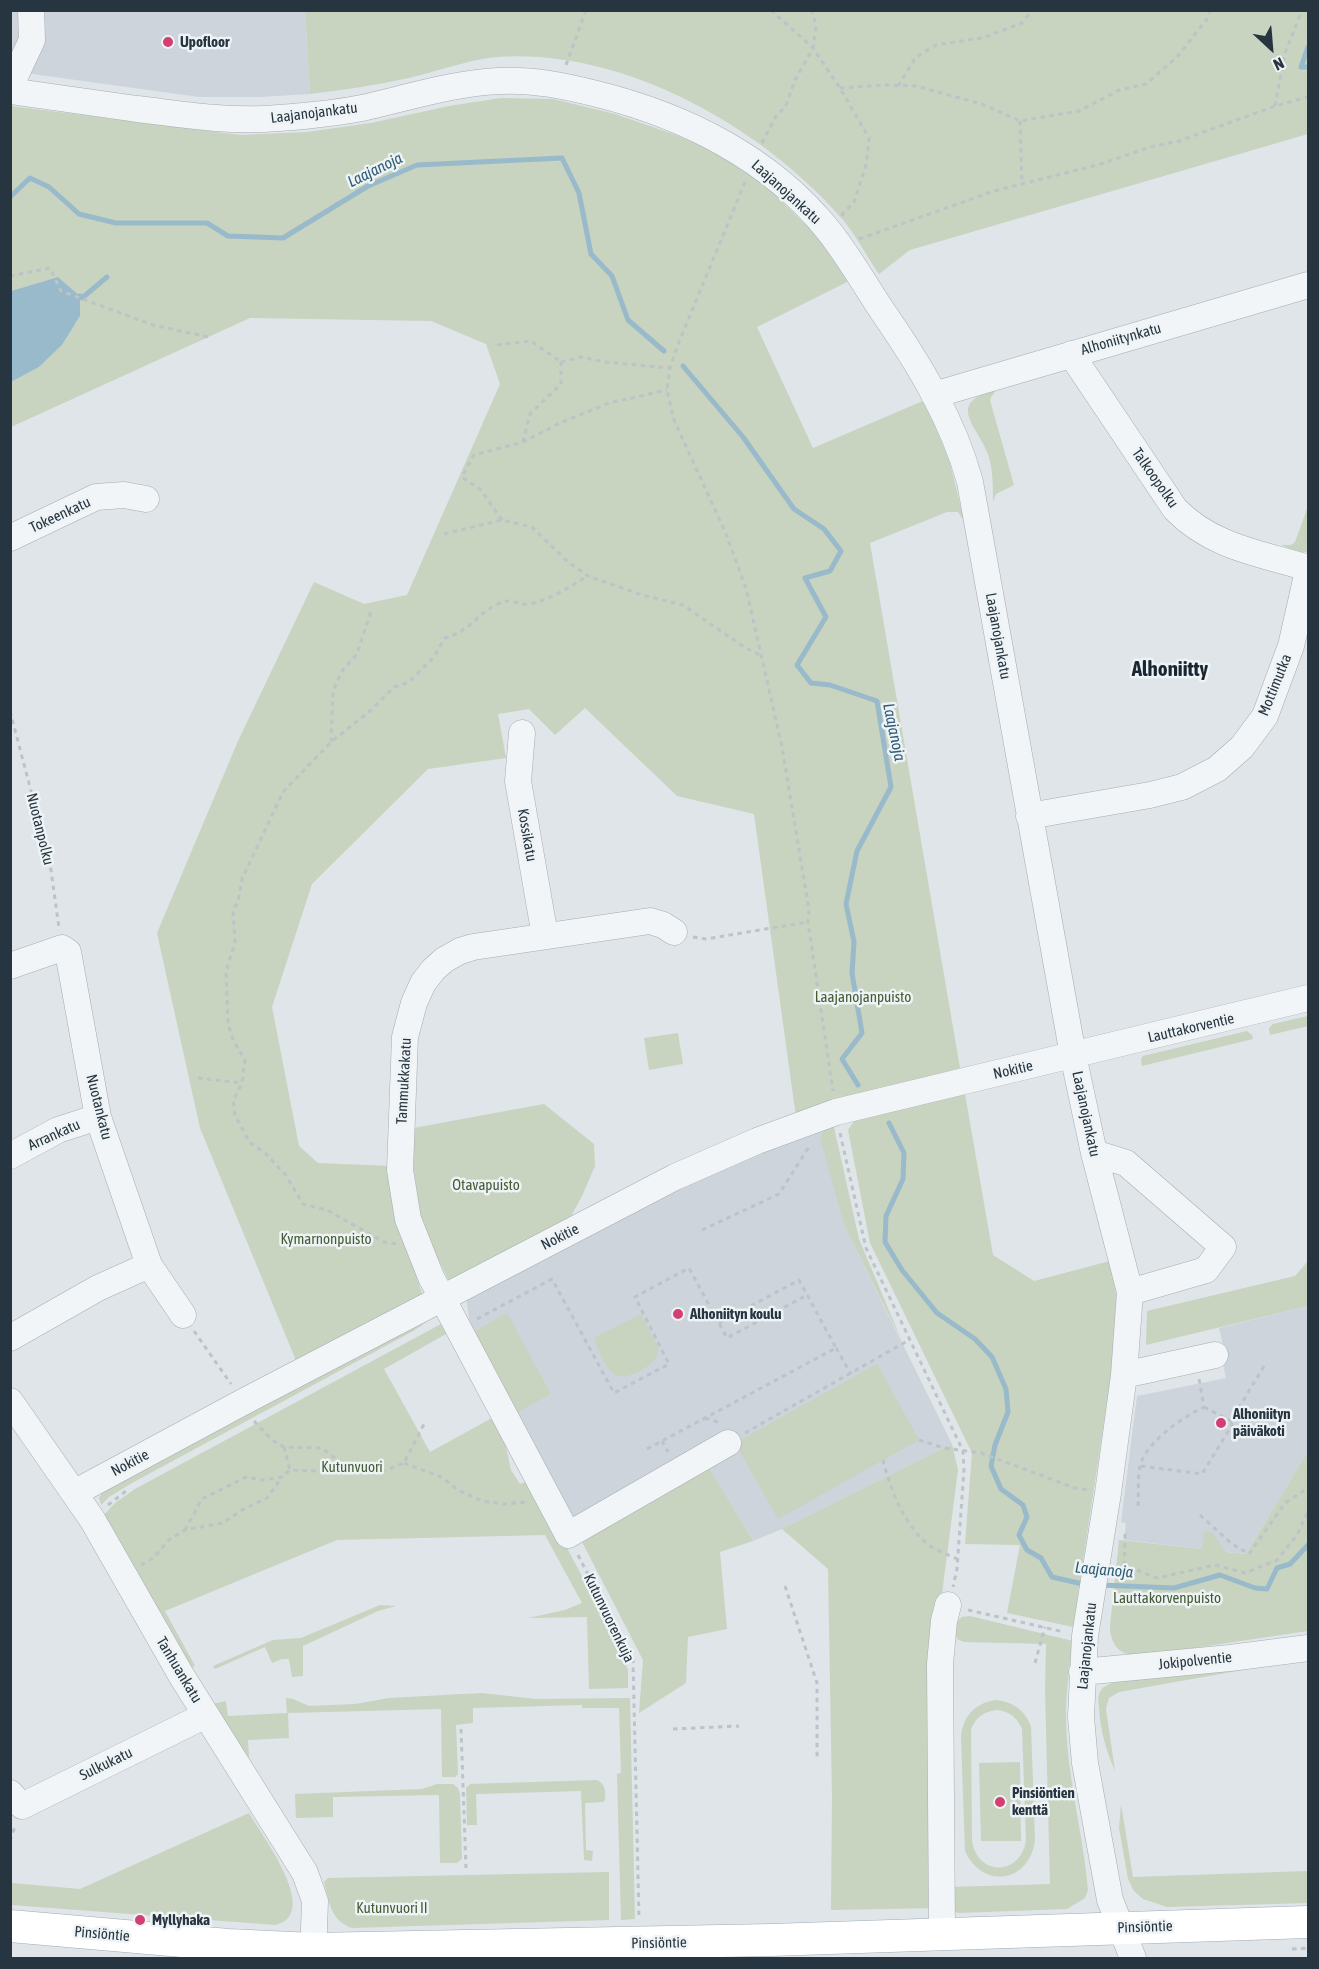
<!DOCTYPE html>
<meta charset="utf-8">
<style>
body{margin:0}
#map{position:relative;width:1319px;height:1969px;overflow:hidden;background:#dfe5e9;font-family:"Asap Condensed",sans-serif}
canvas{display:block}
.frame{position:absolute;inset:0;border:12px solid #273540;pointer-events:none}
.north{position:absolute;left:1241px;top:18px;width:60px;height:60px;-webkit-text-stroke:4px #eef3f6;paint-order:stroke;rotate:154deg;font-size:16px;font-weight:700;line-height:24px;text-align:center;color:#273540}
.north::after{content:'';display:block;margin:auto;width:21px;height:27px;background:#273540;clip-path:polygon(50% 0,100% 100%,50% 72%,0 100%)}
</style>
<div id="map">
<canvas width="1319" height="1969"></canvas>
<div class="frame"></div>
<div class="north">N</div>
</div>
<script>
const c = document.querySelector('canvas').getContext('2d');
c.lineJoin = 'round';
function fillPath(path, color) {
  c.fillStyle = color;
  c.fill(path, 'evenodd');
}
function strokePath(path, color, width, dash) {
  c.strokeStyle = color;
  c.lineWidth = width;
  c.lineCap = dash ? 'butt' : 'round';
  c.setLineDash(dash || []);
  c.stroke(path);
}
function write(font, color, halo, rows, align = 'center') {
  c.font = font + ' "Asap Condensed",sans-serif';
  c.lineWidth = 5;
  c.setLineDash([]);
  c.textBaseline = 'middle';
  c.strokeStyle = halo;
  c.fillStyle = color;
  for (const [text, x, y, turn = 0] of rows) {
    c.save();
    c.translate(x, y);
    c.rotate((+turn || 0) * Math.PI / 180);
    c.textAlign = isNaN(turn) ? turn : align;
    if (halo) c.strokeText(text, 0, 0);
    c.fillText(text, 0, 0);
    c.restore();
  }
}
const built = new Path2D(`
 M10 11H305L310 94 259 97H199L11 71Z
 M829 1123 844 1225 952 1444 782 1529 753 1541 708 1465 580 1538 471 1333 466 1296 664 1192Z
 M1308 1306V1451L1246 1554 1124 1540 1126 1523 1121 1522 1137 1396 1226 1378 1221 1355 1225 1354 1219 1328Z`);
const green = new Path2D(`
 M305 11H1308V134L910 250 879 274C867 257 857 237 844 221 763 127 624 48 497 57 471 59 435 72 409 78 376 85 343 90 310 94Z
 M501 98 553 99 615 114 676 135 720 154 763 183 812 231 851 280 757 327 813 448 925 400 950 463 964 521 958 512H947L870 543 960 1068 843 1100 796 1117 754 814 677 796 585 708 555 735 529 709 498 714 506 758 428 769 312 884 272 1007 299 1146 318 1163 391 1166 400 1223 423 1297 297 1363 200 1128 157 933 238 741 314 582 364 604 407 595 500 384 486 344 431 321 250 318 11 427V382L39 367 62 345 80 316V296L58 277 11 291V106L241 135 307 132 371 123 449 106Z
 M996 390 990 399 991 404 1014 485 996 494 993 502C993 486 993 469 988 454 977 425 945 403 996 390Z
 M1307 509H1308V551L1300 554 1281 545H1291L1295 542Z
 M1308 1016V1026L1270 1035 1269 1028 1273 1024Z
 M1247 1031 1252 1035 1253 1039 1142 1066 1141 1059 1143 1056Z
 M678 1033 683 1064 649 1070 644 1038Z
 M965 1094 993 1255 1034 1281 1110 1261 1117 1300V1336L1073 1627 1007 1613 1020 1545 965 1544 972 1453 870 1243 848 1130 857 1117Z
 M544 1104 594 1144 595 1166 582 1196 569 1220 449 1281 422 1226 408 1129Z
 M829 1123 834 1127 859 1239 901 1339 844 1225 820 1137Z
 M1308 1261V1306L1146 1345 1147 1311 1295 1276Z
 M507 1313 551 1394 514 1414 471 1333Z
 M641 1314 658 1347C661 1364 628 1381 616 1375 605 1370 599 1349 593 1338Z
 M425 1317 432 1318 415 1330 132 1483 109 1497 101 1505 99 1498 103 1491Z
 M441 1324 446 1334 384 1369 430 1452 492 1418 505 1442 511 1470 520 1484 528 1481 534 1486 617 1642 628 1670V1688L589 1689 587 1617 528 1618 565 1610 582 1603 545 1535 337 1540 165 1611 195 1666 190 1668 104 1519V1515L115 1503 135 1489Z
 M877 1364 919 1440 778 1519 735 1443Z
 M952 1444 958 1470 933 1663 939 1908 831 1910 832 1797 828 1569 782 1529Z
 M1308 1451V1631L1140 1656C1121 1656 1110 1646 1110 1626L1119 1540 1202 1549 1204 1531 1212 1532 1226 1552 1246 1554Z
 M708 1465 753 1541 720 1552 727 1629 688 1637 686 1683 639 1713 643 1660 580 1538Z
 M380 1605 396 1606 378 1611 303 1646V1676L292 1677 289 1659H282L272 1663 265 1647 215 1669 213 1666 273 1640 301 1638Z
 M970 1616 1073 1641C1070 1666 1066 1690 1066 1715 1066 1774 1083 1832 1088 1890L1085 1898 1067 1909 958 1913 950 1909 952 1887 1050 1884 1045 1690 1046 1644 964 1642 957 1639 955 1631V1623L962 1617Z
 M1271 1665 1119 1692 1109 1698 1106 1709 1115 1771C1106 1750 1100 1730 1099 1707 1099 1702 1097 1697 1100 1692 1103 1685 1113 1683 1120 1680Z
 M482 1693 536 1699 630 1698 635 1919 621 1920 617 1774 621 1773 619 1708H582V1705L473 1708V1723L456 1725 458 1774 455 1777H442L441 1709 288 1713 289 1738 248 1740 249 1757 243 1761 208 1705 226 1701 228 1716 287 1713 286 1698 293 1699 309 1706 355 1704 389 1698Z
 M996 1700C1014 1702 1024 1710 1031 1726L1035 1840C1030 1883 982 1890 965 1851L961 1737C963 1716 975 1703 996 1700ZM996 1710C1009 1711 1017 1717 1022 1729L1026 1840C1021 1876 978 1877 972 1841L971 1730C975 1718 983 1712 996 1710Z
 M1020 1762 1021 1841H981L979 1763Z
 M597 1780C605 1784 606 1791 605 1800L603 1802 585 1803 586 1850 593 1851 592 1861 584 1860 581 1791 476 1794 477 1825H467L466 1788 470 1784Z
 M437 1784H453L458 1788 460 1794 462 1859 457 1863H440L439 1795 333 1797V1817L296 1818 295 1794 422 1789Z
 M1121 1804 1133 1877 1308 1871V1903L1167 1907 1143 1899 1134 1891 1128 1879 1119 1828Z
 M249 1813C261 1834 308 1896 288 1918 285 1922 280 1923 276 1925L11 1905V1883L80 1889Z
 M609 1872V1920L352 1928C330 1920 330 1903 324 1882L328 1878Z`);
const water = new Path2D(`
 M58 277 80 296V316L62 345 39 367 11 382V291Z`);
const stream = new Path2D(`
 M1308 47 1301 67H1308
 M10 197 30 178 49 187 79 214 116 223H207L228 236 283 238 368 186 417 165 562 158 579 193 591 254 612 276 628 320 664 351
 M80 296 82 298 107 277
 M683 366 743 437 794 509 824 529 841 551 830 571 805 578 826 617 797 665 811 683 830 685 877 701 891 787 857 851 846 904 854 942 852 973 862 1033 842 1059 858 1085
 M889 1123 904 1153 903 1179 886 1216 885 1242 902 1270 937 1313 975 1339 992 1357 1006 1389 1008 1412 995 1445 991 1466 1001 1489 1023 1505 1027 1517 1019 1535 1027 1550 1041 1558 1052 1577 1087 1585
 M1100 1585 1174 1588 1220 1575 1255 1588 1267 1589 1277 1568 1290 1564 1308 1545`);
const path = new Path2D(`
 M771 10 813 48 840 88 869 138 866 165 854 202 841 216
 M566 65 586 10
 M898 86 916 57 936 45 982 38 1022 23 1032 10
 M840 88 884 85 916 86 982 104 1020 121 1079 111 1119 90 1146 84 1178 56 1207 19 1210 10
 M1275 106 1285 53 1302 10
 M1020 121 1022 184
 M762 143 777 114 785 108 795 80 813 48 816 26 812 10
 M745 182 677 347 670 368 667 390 674 420 726 534 746 588 782 747 809 910 808 922 833 1091
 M859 239 994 191 1101 164 1150 147 1179 141 1275 106 1308 97
 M10 276 50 268 61 291 153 325 208 337
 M497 345 531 341 561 362
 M561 362 581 357 605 362 670 368
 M523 442 530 414 561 384V362
 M502 520 480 489 462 477 474 455 523 442 560 423 609 403 667 390
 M444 534 502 520 532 527 568 562 588 576 642 595 683 605 744 647 762 656
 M10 711 50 863 59 928
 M331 742 333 691 342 671 357 654 371 611
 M693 937 706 939 808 922
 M198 1078 242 1083
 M840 1133 866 1248 963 1451 964 1469 957 1569 953 1587
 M702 1230 779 1194 810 1145
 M396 1244 384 1242 327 1210 303 1204 285 1174 265 1153 249 1142 235 1115 233 1101 242 1083 245 1060 234 1042 228 1024 226 972 235 942 233 910 238 902 242 879 283 792 331 742 370 711 394 687 409 682 433 658 445 638C470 631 474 617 494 606 512 595 515 606 529 604 551 600 569 587 588 576
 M477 1319 552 1279 614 1393 669 1364 635 1297 689 1268 727 1338 807 1295
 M719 1323 736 1314
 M194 1331 231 1384
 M836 1348 851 1374
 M1204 1407 1231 1421 1264 1366
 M705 1418 721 1423
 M254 1421 272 1440 284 1447 322 1448 342 1464 372 1472 386 1470 404 1463 425 1422
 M745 1433 909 1340
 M919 1440 944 1448 981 1453 1075 1488 1089 1490
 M662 1441 668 1452
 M284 1447 290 1470
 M647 1449 836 1348 799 1280 747 1308
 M883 1460C890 1488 902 1520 924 1541 932 1549 947 1554 957 1559
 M404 1463 441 1477 458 1490 482 1501 504 1504 526 1502
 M1141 1466 1202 1474 1232 1425 1231 1421
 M108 1505 126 1491
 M1138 1506C1139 1493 1137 1476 1141 1463 1149 1440 1183 1417 1204 1407L1199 1379
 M1200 1515 1232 1544 1249 1554 1285 1503 1308 1488
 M185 1530 202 1499 246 1477 262 1480 282 1477 290 1470 317 1471 342 1464
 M1125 1534 1124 1565 1157 1578 1215 1565 1245 1573 1277 1560 1297 1535 1308 1511
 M578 1555 633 1661 639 1918
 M141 1565 153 1558 170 1539 185 1530 223 1523 242 1510 267 1498 282 1477
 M785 1586 817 1683V1758
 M968 1610 1064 1632
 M1035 1663 1045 1627
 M461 1729 466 1868
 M673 1729 739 1726
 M10 1841 15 1826
 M1292 1949 1308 1948`);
const minor = new Path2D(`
 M10 87 32 40 31 10
 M10 91C53 97 95 103 137 109 180 114 221 121 264 119 297 117 331 114 362 108 407 98 453 83 499 81 532 79 565 86 597 94 685 116 770 158 828 230 848 255 865 285 883 312 919 364 953 420 970 482L1073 1055 1094 1153 1130 1292 1124 1375 1108 1493 1085 1636 1081 1717 1085 1763 1110 1900 1133 1958
 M1071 354 1175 509C1212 547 1259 553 1308 568
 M934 395 1308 285
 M10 538 96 497 124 495 146 499
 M522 733 518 781 545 936
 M1029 816 1150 795 1182 787 1217 769 1242 747 1265 716 1291 646 1308 571
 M674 932 663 925 650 921 473 947 460 951 444 960 433 970 423 983 414 1003 405 1037 400 1170 408 1219 431 1277 568 1535 728 1443
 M10 966 62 948 68 952 98 1117 149 1265 98 1288 10 1338
 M1094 1153 1126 1163 1223 1247 1206 1270 1130 1292
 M10 1156 58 1130 98 1117
 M149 1265 183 1315
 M1124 1375 1215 1355
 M10 1401 92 1519 181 1675 305 1873 315 1901 313 1958
 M76 1492 243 1402 675 1177 757 1141 836 1112 1308 998
 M1082 1672 1230 1658 1308 1648
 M10 1793 22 1806 206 1715
 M942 1934 940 1664 944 1621 948 1605`);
const major = new Path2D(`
 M10 1926 228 1945 313 1949 771 1940 1308 1922`);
const markers = [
 [168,42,6,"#d24072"],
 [678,1314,6,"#d24072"],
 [1221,1423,6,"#d24072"],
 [1000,1802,6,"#d24072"],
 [140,1920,6,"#d24072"]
];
const poiNames = [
 ["Upofloor",180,42],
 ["Alhoniityn koulu",690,1314],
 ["Alhoniityn",1233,1414],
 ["päiväkoti",1233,1431],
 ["Pinsiöntien",1012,1793],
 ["kenttä",1012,1810],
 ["Myllyhaka",152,1920]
];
const streetNames = [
 ["Laajanojankatu",314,113,-7],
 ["Laajanojankatu",786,192,42],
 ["Alhoniitynkatu",1121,339,-16],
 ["Talkoopolku",1155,478,55],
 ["Tokeenkatu",60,515,-25],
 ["Laajanojankatu",998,636,80],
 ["Mottimutka",1275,685,-68],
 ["Nuotanpolku",40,829,76],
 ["Kossikatu",527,835,80],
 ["Lauttakorventie",1191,1028,-13],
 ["Nokitie",1013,1070,-13],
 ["Tammukkakatu",404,1081,-87],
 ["Nuotankatu",99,1107,76],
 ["Laajanojankatu",1086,1114,78],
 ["Arrankatu",54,1135,-24],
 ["Nokitie",560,1237,-27],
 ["Nokitie",130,1463,-28],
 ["Kutunvuorenkuja",609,1618,64],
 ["Laajanojankatu",1087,1646,-84],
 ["Jokipolventie",1195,1661,-6],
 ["Tanhuankatu",179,1670,59],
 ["Sulkukatu",106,1764,-26],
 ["Pinsiöntie",1145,1927,-2],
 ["Pinsiöntie",102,1934,5],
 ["Pinsiöntie",659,1943,-1]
];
const parkNames = [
 ["Laajanojanpuisto",863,997],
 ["Otavapuisto",486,1185],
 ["Kymarnonpuisto",326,1239],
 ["Kutunvuori",352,1467],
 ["Lauttakorvenpuisto",1167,1598],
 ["Kutunvuori II",392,1908]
];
const waterNames = [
 ["Laajanoja",375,170,-26],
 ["Laajanoja",894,732,78],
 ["Laajanoja",1104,1570,5]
];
const districtNames = [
 ["Alhoniitty",1170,669]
];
fillPath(built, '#cdd4db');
fillPath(green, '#c8d3c0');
fillPath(water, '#99baca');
strokePath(stream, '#99baca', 5);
strokePath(minor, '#a4adb3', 27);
strokePath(major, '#9eabb5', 33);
strokePath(path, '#bdc3c7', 3, [4.5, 4.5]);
strokePath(minor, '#f2f5f7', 26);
strokePath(major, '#fff', 32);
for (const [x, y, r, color] of markers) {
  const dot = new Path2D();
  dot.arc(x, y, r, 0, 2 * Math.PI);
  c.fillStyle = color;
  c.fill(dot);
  strokePath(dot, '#eef3f6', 2);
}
write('bold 15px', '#273540', '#eef3f6', poiNames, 'left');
write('15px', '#273540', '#eef3f6', streetNames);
write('15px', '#445c34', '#eef3f6', parkNames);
write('italic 16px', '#305c75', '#eef3f6', waterNames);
write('bold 21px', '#1a2631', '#eef3f6', districtNames);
</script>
